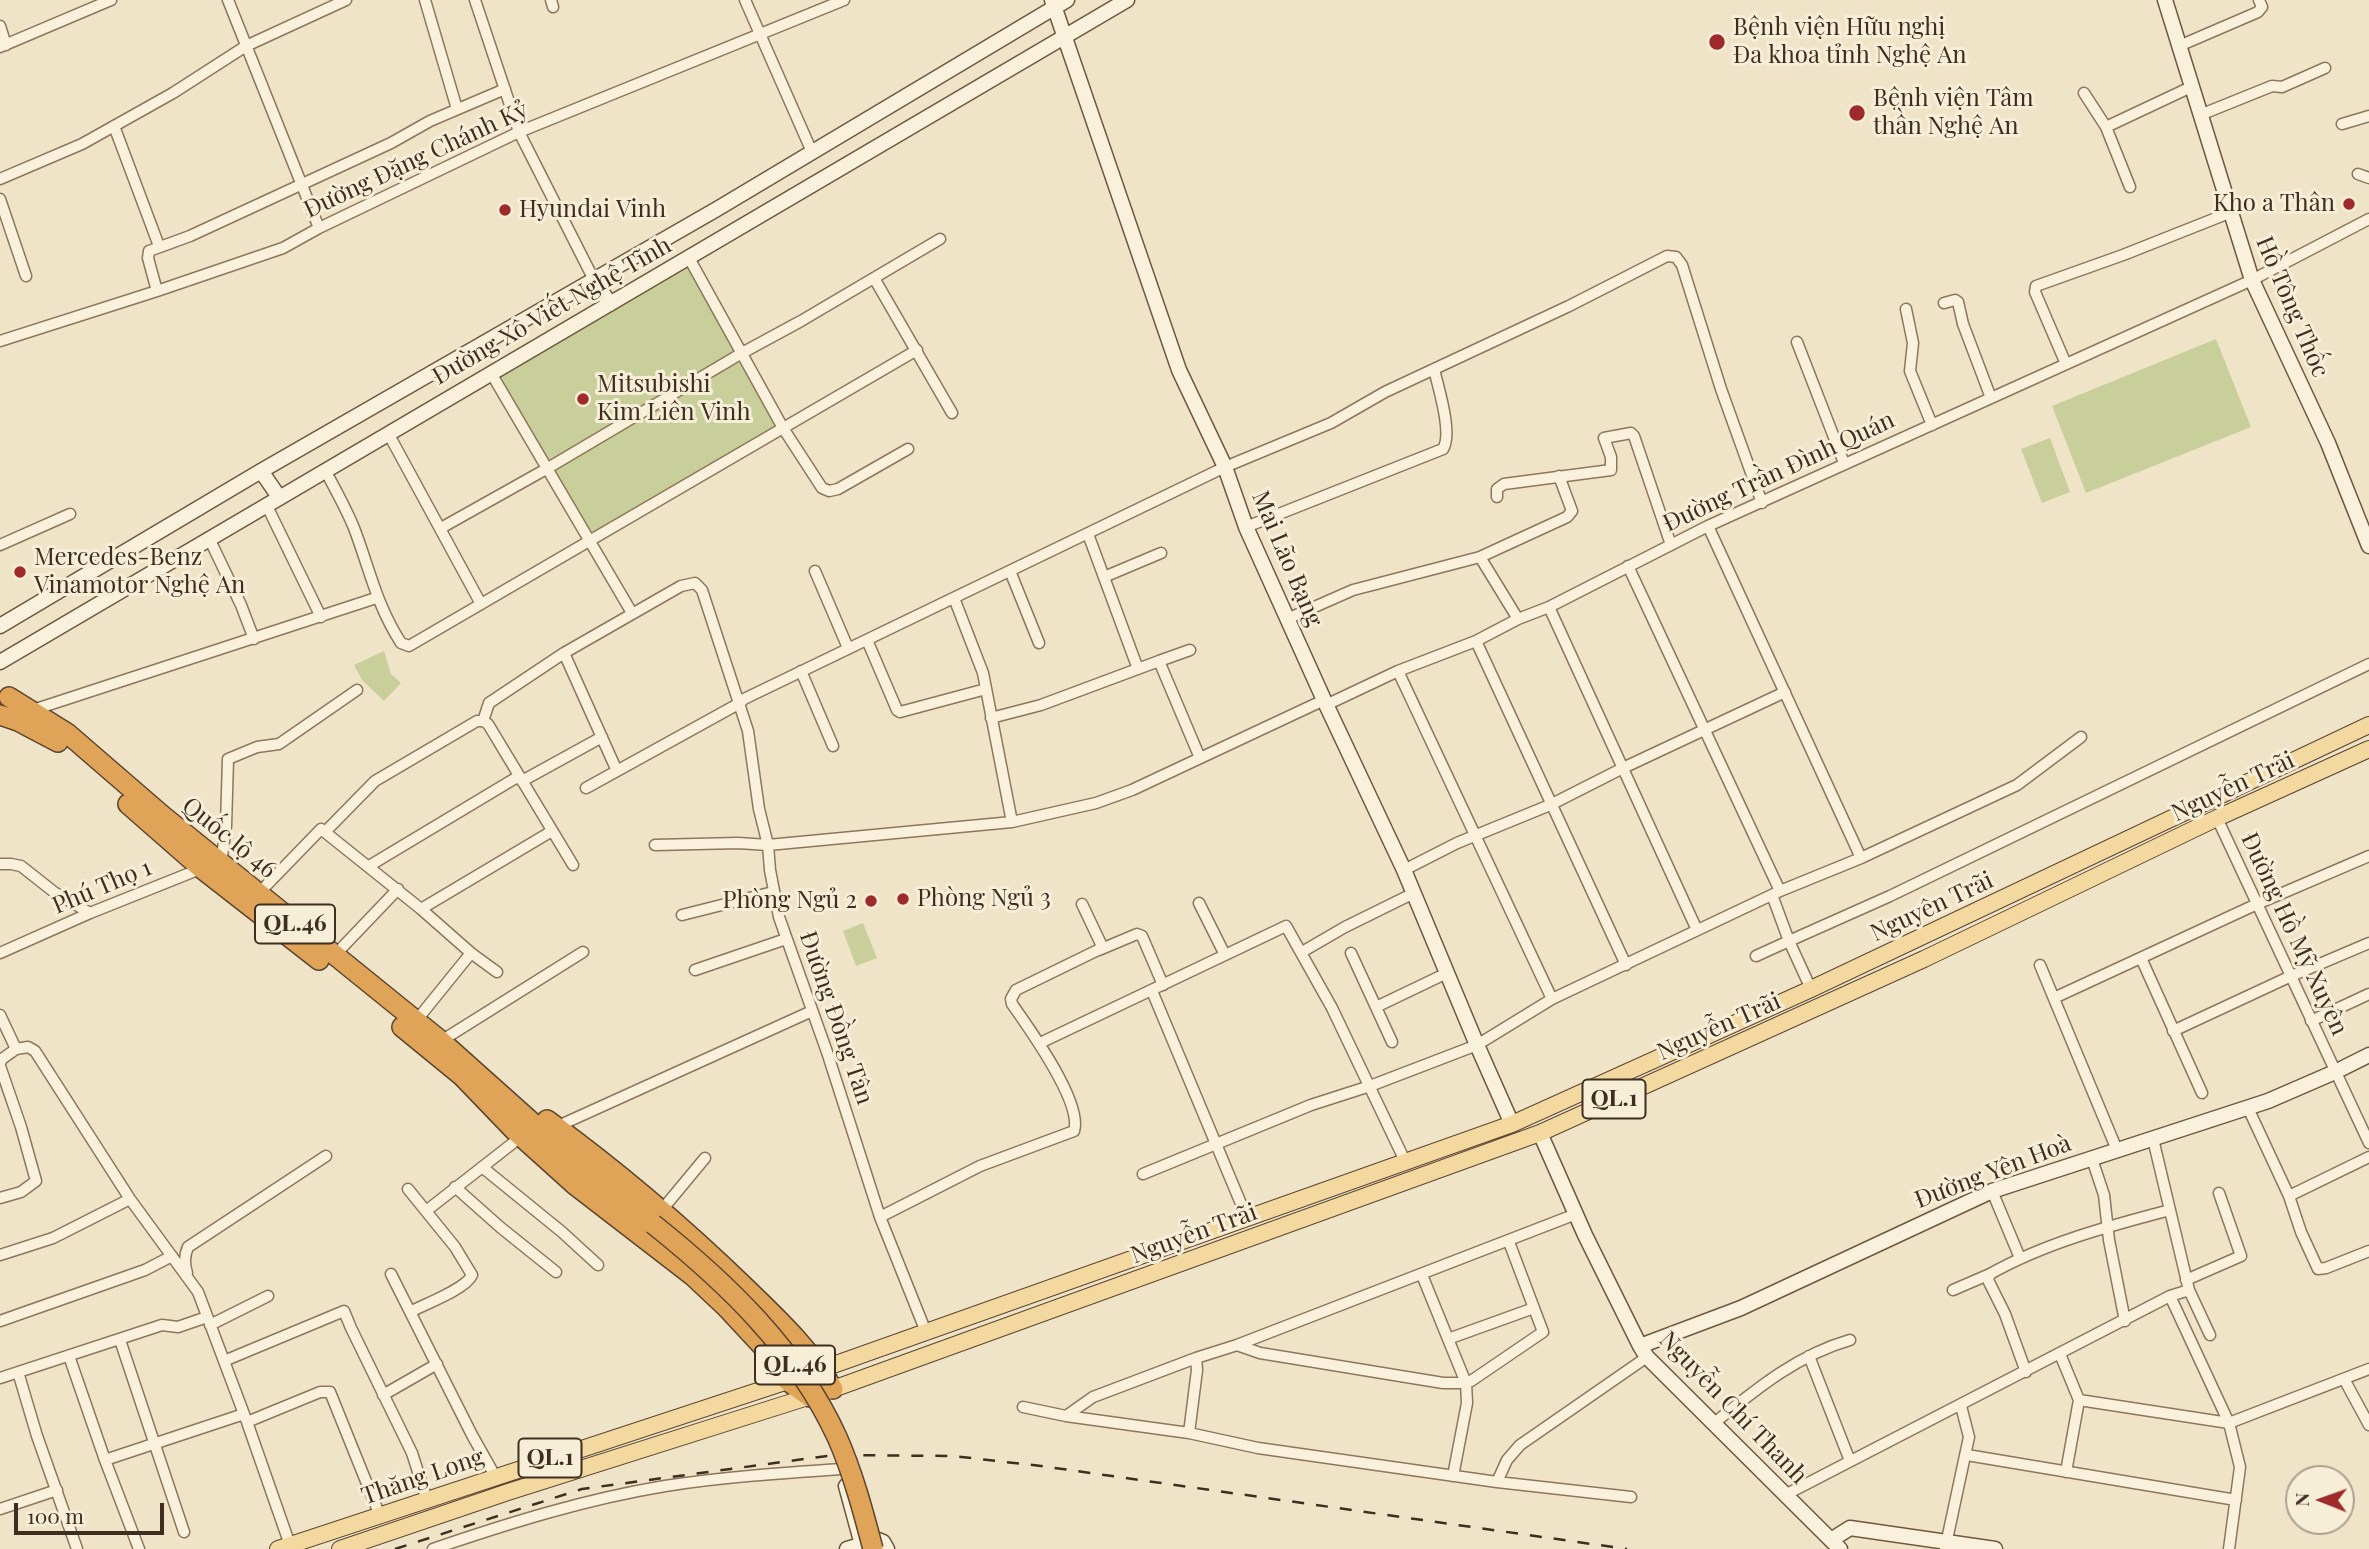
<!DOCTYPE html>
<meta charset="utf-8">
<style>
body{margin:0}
#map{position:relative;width:2369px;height:1549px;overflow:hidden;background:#f0e4c8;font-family:"Playfair Display",serif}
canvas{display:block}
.north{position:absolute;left:2285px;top:1465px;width:70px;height:70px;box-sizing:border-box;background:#f7eed8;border:2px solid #ada18e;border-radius:50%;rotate:271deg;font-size:19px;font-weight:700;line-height:28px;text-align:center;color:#3d2e20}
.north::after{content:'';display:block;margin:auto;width:24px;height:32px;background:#9e2a2b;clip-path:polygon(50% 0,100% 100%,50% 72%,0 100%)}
.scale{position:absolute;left:14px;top:1503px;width:150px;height:32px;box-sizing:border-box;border:4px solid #3d2e20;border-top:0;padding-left:9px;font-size:21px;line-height:24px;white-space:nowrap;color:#3d2e20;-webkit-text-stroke:5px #f7eed8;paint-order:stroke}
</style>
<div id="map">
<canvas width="2369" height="1549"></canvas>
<div class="north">N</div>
<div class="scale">100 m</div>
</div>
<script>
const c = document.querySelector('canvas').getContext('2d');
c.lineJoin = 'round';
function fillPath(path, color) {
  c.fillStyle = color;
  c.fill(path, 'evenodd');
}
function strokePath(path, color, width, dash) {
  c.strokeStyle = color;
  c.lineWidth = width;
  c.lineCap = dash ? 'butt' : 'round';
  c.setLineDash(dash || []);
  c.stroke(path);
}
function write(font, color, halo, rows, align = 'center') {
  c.font = font + ' "Playfair Display",serif';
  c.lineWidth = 6;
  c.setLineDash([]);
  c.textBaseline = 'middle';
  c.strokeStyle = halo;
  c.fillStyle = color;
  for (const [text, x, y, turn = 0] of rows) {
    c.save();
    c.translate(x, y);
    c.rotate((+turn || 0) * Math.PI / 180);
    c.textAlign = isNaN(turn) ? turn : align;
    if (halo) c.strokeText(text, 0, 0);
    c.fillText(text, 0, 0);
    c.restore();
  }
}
const green = new Path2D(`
 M689 258 783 428 590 540 491 373Z
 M2216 339 2251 427 2086 493 2052 406Z
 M2050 438 2070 492 2042 503 2021 449Z
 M384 651 391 674 401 683 384 701 362 680 354 665Z
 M863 923 877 958 856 966 843 931Z`);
const street = new Path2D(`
 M228 0 319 228
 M425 0 457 109
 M475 0 519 132 594 280
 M551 0 553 7
 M745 0 812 152
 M0 26 6 45
 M2179 46 2258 12 2262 7 2259 0
 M0 47 111 0
 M2084 93 2106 127 2130 187
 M2200 115 2272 86 2282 87 2325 68
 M2342 124 2369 116
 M114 126 159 246
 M2106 127 2191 87
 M2358 174 2369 178
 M0 179 82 144 173 93 246 46 346 0
 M0 199 26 276
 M689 258 783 428 822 488 829 491 838 489 908 449
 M874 278 952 413
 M157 291 148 258 149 251 190 236 391 143 430 121 505 89
 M1944 303 1955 300 1958 302 1963 324 1991 398
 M1906 309 1913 343 1910 371 1932 425
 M0 341 157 291 283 248 319 228 519 132 844 0
 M1797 342 1844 463
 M2066 364 2035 292 2036 286 2123 255 2229 213
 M491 373 632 613
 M388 433 481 604
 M325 470C335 489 346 508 354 528 370 570 376 604 401 643L409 646 917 350
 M1497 497V489L1504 484 1611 470V457L1604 438 1631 433 1634 436 1671 545
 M266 504 321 617
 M1708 526 1861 858
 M1246 527 1443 449C1453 433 1438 387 1434 369
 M441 528 548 468 742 353 801 321 940 239
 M1088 534 1138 669
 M209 538 241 605 254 639
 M0 545 70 514
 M1480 557 1518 619
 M1628 566 1780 891
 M815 571 848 648
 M1010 571 1039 643
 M1104 577 1161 553
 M954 598 983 673 1012 822
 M1549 607 1697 930
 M1287 619 1353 590 1480 557 1567 517 1572 511 1559 476
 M867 640 897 710 900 712 986 689
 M1476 641 1626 965
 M564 653 617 771
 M1159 661 1190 650
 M801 671 833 746
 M1398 671 1552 999
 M1326 705 1398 671 1476 641 1518 619 1549 607 1708 526 2252 280 2369 219
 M33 710 376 598
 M991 718 1041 705 1159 661 1200 758
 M483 721 489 703 564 653 681 586 695 583 702 590 748 731 759 809 768 845 770 870 779 917 827 1052 880 1217 926 1332
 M522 781 602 737
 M586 788 740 703 744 699 1225 467 1331 423 1385 392 1569 306 1667 256 1676 257 1682 265 1721 389 1762 503
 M2217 818 2369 1143
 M326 831 375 781 477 721H483L488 724 573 865
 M655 845 738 843 768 845 1012 822 1096 803 1132 790 1324 700
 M0 864H11L21 866 54 892 90 913
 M221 864 226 826 228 759 257 747 279 744 357 690
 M369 866 519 776
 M1404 870 1457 843 1550 805 1623 768 1785 692
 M258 894 321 829 421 909 471 953 497 972
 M1199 903 1225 955
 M421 909 552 831
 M682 915 773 892
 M1099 950 1137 934 1142 936 1163 985
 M1302 952 1345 927 1414 893
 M0 953 90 913 205 867
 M1351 953 1392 1042
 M334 956 398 889
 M1756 956 1789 941 1772 895
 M2141 958 2202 1093
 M2040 965 2117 1150
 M695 970 786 939
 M1811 989 1789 941 1890 896 2369 664
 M1152 991 1247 1218
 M2054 998 2257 904 2369 856
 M1376 1007 1447 973
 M0 1015 16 1049 2 1059 0 1063
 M416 1021 471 953
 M2311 1021 2369 994
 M2173 1031 2289 977 2369 943
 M441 1041 583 952
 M1040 1043 1286 926 1332 1008 1405 1161
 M16 1049 28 1047 35 1051 130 1199 198 1292 247 1422 290 1545
 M0 1066 21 1127 36 1181 21 1192 0 1198
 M2248 1108 2289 1196 2301 1232 2318 1269 2326 1268 2369 1251
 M556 1127 812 1011
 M2092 1159 2104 1195 2109 1240 2125 1321
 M482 1167 562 1232 598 1265
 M1143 1174 1311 1105 1370 1086 1477 1045 1552 999 1780 891 1861 858 2017 785 2081 737
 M455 1187 500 1227 556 1272
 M408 1189 455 1247 472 1275C466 1289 425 1304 410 1312
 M1992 1191 2020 1258
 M2289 1196 2369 1157
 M426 1211 513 1143 520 1135
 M661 1211 705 1158
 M880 1217 980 1166 1074 1131C1083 1103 1029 1028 1012 1004L1011 999 1016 990 1100 949 1101 944 1082 904
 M0 1255 53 1238 130 1199
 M187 1273C184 1264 184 1256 188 1247L326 1156
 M391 1274 472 1435 495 1476
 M1422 1275 1466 1383 1467 1403 1453 1476
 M2186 1280 2241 1256 2219 1193
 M1953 1290 1990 1274
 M2189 1290 2210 1335
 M2170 1296 2229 1423 2240 1467 2229 1549
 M0 1321 145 1270 172 1256
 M210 1325 268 1296
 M1448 1339 1534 1308
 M120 1340 184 1532
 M1237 1345 1260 1353 1443 1383H1466L1471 1381 1543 1332 1509 1242
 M2060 1354 2079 1400 2066 1472
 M69 1356 105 1460 139 1549
 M1809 1356 1850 1461
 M224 1361 344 1311 351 1328 412 1453 427 1500
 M18 1372 37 1436 77 1549
 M2026 1372 2005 1314 1988 1280 1990 1274C2045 1243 2109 1226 2170 1210
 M0 1378 162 1325 178 1327 207 1317
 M2344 1379 2369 1425
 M383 1395 437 1364
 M2079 1400 2229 1423 2369 1369
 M1023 1407 1066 1416 1189 1433 1258 1448 1497 1482
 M1066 1416 1093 1397 1196 1358 1237 1345 1576 1214
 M247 1422 320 1392H330L380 1516
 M1713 1424C1755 1390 1797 1355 1850 1340
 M1189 1433 1197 1370 1196 1358
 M1967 1455 2236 1500
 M105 1460 244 1414
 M1785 1495 2170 1296 2189 1290 2153 1139
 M1631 1497 1497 1482 1507 1460 1520 1445 1647 1357
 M0 1509 57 1490
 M433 1549C509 1523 586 1499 665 1486 723 1477 782 1473 841 1469
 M1945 1549 1969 1437 1961 1406`);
const secondary = new Path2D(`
 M1052 0 1179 370 1225 467 1246 527 1324 700 1404 870 1477 1045 1512 1124
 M2165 0 2252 280 2328 443 2369 546
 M594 280 610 304
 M261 471 279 497
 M0 626 261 471 717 209 1067 0
 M0 662 1127 0
 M1540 1133 1585 1235 1640 1346 1647 1357 1840 1549
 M1640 1346 1741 1308 1992 1191 2268 1101 2335 1072 2369 1055
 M846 1486 861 1541
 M1831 1540 1850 1528 1995 1549
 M847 1549 878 1540 883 1542 887 1549`);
const primary = new Path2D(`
 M278 1549 788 1381 1512 1124 1811 989 2369 725
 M340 1549 508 1492 833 1389 1540 1133 1924 959 2217 818 2369 749`);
const highway = new Path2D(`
 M9 697 67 733 163 816 441 1041 573 1159 653 1224
 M0 715 18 721 58 742
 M128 804 201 868 319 960
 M402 1027 468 1081
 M462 1076 514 1130 575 1185 693 1276 726 1307 766 1350 788 1381 810 1397
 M547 1120C616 1170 686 1230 747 1289 780 1321 810 1349 833 1389`);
const rail = new Path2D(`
 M395 1549 582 1489 834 1455 953 1456 1041 1466 1627 1549`);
const highwayBridge = new Path2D(`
 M653 1224C727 1283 797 1350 837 1437 853 1473 863 1511 873 1549`);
const markers = [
 [1717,42,9,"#9e2a2b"],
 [1857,113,9,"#9e2a2b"],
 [2349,204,7,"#9e2a2b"],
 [505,210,7,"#9e2a2b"],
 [583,399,7,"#9e2a2b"],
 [20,572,7,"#9e2a2b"],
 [903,899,7,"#9e2a2b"],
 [871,901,7,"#9e2a2b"]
];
const shields = [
 [295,924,80],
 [1614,1099,63],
 [795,1365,80],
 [550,1458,63]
];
const shieldNames = [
 ["QL.46",295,924],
 ["QL.1",1614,1099],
 ["QL.46",795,1365],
 ["QL.1",550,1458]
];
const poiNames = [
 ["Bệnh viện Hữu nghị",1733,28],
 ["Đa khoa tỉnh Nghệ An",1733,56],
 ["Bệnh viện Tâm",1873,99],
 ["thần Nghệ An",1873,127],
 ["Kho a Thân",2335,204,"right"],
 ["Hyundai Vinh",519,210],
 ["Mitsubishi",597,385],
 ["Kim Liên Vinh",597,413],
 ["Mercedes-Benz",34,558],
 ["Vinamotor Nghệ An",34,586],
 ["Phòng Ngủ 3",917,899],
 ["Phòng Ngủ 2",857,901,"right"]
];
const streetNames = [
 ["Đường Đặng Chánh Kỷ",416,160,-25],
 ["Hồ Tông Thốc",2292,307,67],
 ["Đường Xô Viết Nghệ Tĩnh",552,311,-30],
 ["Đường Trần Đình Quán",1779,472,-25],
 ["Mai Lão Bạng",1287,559,67],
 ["Nguyễn Trãi",2233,787,-25],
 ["Quốc lộ 46",229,838,39],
 ["Phú Thọ 1",102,887,-23],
 ["Nguyên Trãi",1932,907,-25],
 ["Đường Hồ Mỹ Xuyên",2294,934,65],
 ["Đường Đồng Tân",836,1018,71],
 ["Nguyễn Trãi",1719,1027,-24],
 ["Đường Yên Hoà",1993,1172,-21],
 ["Nguyễn Trãi",1194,1234,-20],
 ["Nguyễn Chí Thanh",1733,1408,46],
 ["Thăng Long",423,1477,-19]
];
fillPath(green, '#c9cf9b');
strokePath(street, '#8d765c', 13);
strokePath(secondary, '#6f573f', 17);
strokePath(primary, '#5b4430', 18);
strokePath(highway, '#5b4430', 22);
strokePath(street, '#faf1dc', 10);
strokePath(secondary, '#faf1dc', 14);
strokePath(primary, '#f3d9a0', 16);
strokePath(highway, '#e0a458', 19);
strokePath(rail, '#3d2e20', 2.5, [12, 12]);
strokePath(highwayBridge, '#5b4430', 22, []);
strokePath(highwayBridge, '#e0a458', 19);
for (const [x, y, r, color] of markers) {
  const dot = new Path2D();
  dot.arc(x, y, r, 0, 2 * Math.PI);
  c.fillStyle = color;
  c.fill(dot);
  strokePath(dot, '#f7eed8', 2.5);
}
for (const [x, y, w] of shields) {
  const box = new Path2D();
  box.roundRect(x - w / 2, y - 19.5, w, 39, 5);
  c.fillStyle = '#f7eed8';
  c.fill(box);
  strokePath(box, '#3d2e20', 2);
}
write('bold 23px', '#3d2e20', null, shieldNames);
write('24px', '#3d2e20', '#f7eed8', poiNames, 'left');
write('24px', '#3d2e20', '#f7eed8', streetNames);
</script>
